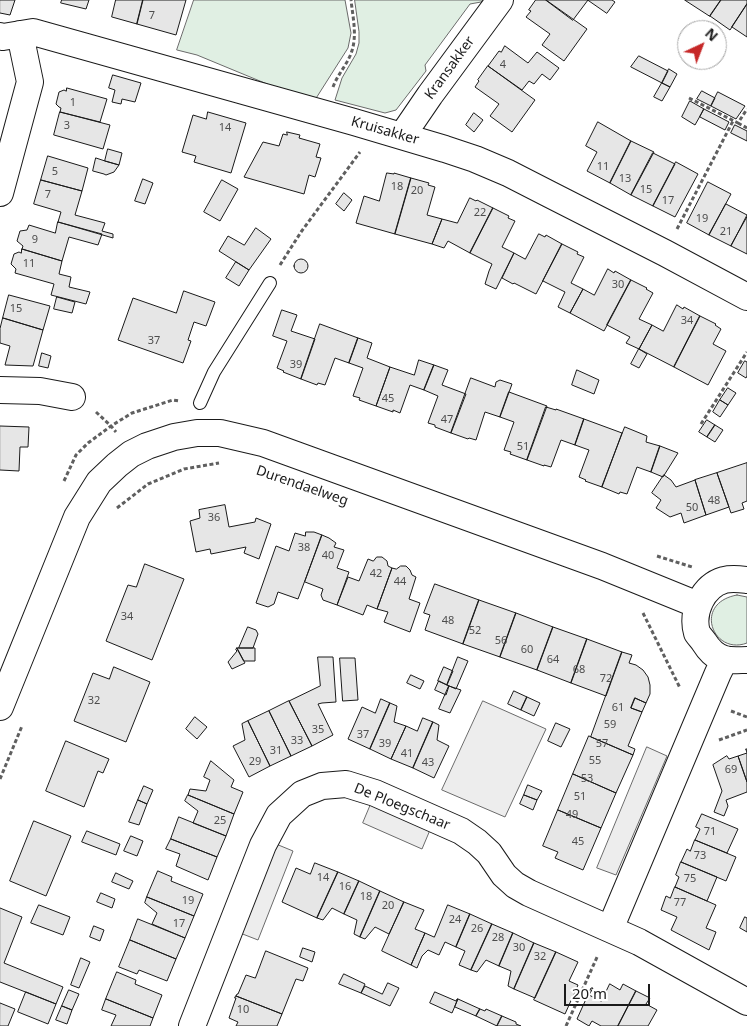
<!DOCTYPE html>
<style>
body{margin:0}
#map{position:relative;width:747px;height:1026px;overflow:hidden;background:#fff;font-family:"Noto Sans",sans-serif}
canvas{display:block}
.north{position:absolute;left:677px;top:20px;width:50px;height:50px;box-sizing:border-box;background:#fff;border:1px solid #a3a3a3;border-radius:50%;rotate:43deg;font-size:14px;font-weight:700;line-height:20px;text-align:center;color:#1a1a1a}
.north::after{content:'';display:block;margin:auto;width:18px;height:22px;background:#c62828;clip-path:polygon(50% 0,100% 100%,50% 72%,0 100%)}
.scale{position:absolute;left:564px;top:984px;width:86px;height:22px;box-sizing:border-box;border:2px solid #1a1a1a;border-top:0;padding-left:6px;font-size:15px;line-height:18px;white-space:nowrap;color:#1a1a1a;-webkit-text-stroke:4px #fff;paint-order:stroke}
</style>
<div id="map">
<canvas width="747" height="1026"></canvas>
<div class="north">N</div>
<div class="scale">20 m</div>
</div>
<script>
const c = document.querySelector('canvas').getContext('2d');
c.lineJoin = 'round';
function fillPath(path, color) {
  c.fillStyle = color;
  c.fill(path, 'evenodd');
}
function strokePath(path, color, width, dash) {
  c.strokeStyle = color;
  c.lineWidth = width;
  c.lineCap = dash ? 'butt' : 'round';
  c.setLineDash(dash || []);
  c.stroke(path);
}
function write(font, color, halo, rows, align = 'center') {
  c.font = font + ' "Noto Sans",sans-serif';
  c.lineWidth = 4;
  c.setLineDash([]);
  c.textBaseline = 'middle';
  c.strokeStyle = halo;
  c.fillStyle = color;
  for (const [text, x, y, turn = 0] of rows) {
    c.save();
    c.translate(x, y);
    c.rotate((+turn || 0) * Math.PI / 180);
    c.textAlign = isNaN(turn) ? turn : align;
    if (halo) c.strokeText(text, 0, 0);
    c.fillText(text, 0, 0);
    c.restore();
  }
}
const green = new Path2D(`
 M194 0H345L351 33 348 48 313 103 197 55 177 50Z
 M355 0H483L481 2 470 4 425 65 426 71 396 110 385 113 335 100 342 78 356 54 359 43V32Z
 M737 595 747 597V643C713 656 692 603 737 595Z`);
const parking = new Path2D(`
 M483 701 546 729 505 817 442 790Z
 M647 747 667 756 616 875 597 868Z
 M371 804 430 830 422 849 363 823Z
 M276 844 293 851 258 940 240 933Z`);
const building = new Path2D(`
 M0 0H15L10 15 0 13Z
 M62 0H89L86 9 61 3Z
 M116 0H143L137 24 112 17Z
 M143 0H186L176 35 137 24Z
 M536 0H546L587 29 564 61 542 45 550 34 526 17 531 11 529 10Z
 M546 0H588L573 20Z
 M588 0H612L615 2 607 13Z
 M685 0H721L710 16Z
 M721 0H747V4L730 30 710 16Z
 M747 4V37L732 27Z
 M505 46 528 63 537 52 559 68 550 80 542 74 534 84 529 81 522 90 488 66 499 51 501 52Z
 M639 56 668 71 662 83 631 67Z
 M488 66 535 100 512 132 490 116 499 104 475 87 479 81 478 80Z
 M669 69 677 74 670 87 662 83Z
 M113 75 141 83 135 102 122 99 121 104 112 102 115 90 109 88Z
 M662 83 670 87 662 101 654 97Z
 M67 88 107 99 100 122 60 112 61 108 59 107 56 104 59 92 64 90 66 91Z
 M702 91 715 98 711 106 697 99Z
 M718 92 745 106 736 119 711 106Z
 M690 101 704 109 695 125 682 117Z
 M704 109 729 122 725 130 700 117Z
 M60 112 110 125 103 149 54 135Z
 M208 112 246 123 231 173 194 162 196 156 182 152 193 115 206 119Z
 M474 113 483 120 474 132 466 125Z
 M598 122 631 141 610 183 587 171 597 152 586 146Z
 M735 125 747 131V141L731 133Z
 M287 132 300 135 299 138 320 144 316 157 321 158 315 177 309 175 304 194 244 177 263 142 279 146 283 134 287 135Z
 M631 141 654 152 631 195 610 183Z
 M108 149 122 153 119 165 105 161Z
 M653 153 675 164 653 206 631 195Z
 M48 156 88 168 82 191 41 180Z
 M96 158 105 161 119 165 114 172 106 175 104 174 93 171Z
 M676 162 698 174 675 217 653 206Z
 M387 173 394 174V173L411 178 395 234 356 223 364 196 379 201Z
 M411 178 429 183 428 185 435 187 427 215 442 219 432 244 395 234Z
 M143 179 153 183 145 204 135 201Z
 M41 180 82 191 75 215 105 223 102 231 113 234V238L58 222 61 212 34 204Z
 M222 180 238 189 220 221 204 212Z
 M708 182 731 194 709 235 687 223Z
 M344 193 352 200 344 211 336 204Z
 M470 198 476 201 477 200 493 208 470 253 448 241 444 248 432 244 442 219 457 223Z
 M726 204 747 215 731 246 709 235Z
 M493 208 509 216 508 218 515 221 502 247 514 253 496 289 485 284 489 271 492 264 470 253Z
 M747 217V254L731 246Z
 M58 222 102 234 98 245 69 237 62 261 22 249 23 246 17 241 20 231 27 230 29 225 55 233Z
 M256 228 271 239 249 270 219 251 228 236 244 245Z
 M539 234 545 237 546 235 562 244 536 294 514 283 513 284 502 278 514 253 525 259Z
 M562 244 578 252 577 254 584 257 571 283 583 289 570 313 558 307 565 292 543 281Z
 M22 249 62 261 59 274 71 277 69 287 90 292 86 304 51 295 54 284 15 273 16 269 11 264 14 254 19 252 21 253Z
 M294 266a7 7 0 1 1 14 0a7 7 0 1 1-14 0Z
 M236 262 249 270 239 286 226 278Z
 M608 269 614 273 615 271 631 280 604 331 570 313 583 289 594 295Z
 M631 280 647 288 646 289 653 293 639 319 652 325 639 349 626 343 630 337 607 325Z
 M184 291 215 302 206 326 194 322 188 340 191 341 183 363 118 340 133 298 176 313Z
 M9 295 50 306 43 330 3 318Z
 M57 297 75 302 72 313 54 309Z
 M677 305 683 309 684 307 700 316 674 367 639 349 652 325 663 331Z
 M282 310 297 315 291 331 315 339 301 379 283 372 284 371 277 368 287 341 273 336Z
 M700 316 716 324 715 325 721 329 713 344 726 351 708 385 674 367Z
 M3 318 43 330 33 366 5 365 10 346 0 343V329Z
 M320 324 358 338 349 363 335 358 325 385 318 383 317 385 301 379Z
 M358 338 372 343 367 358 390 367 376 406 359 400 360 398 353 396 363 368 349 363Z
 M639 349 647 354 639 368 631 364Z
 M42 353 51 356 48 368 39 366Z
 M419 360 434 365 424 390 410 385 400 413 393 410V412L376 406 390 367 414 375Z
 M745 361 747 362V376L746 378 738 373Z
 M434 365 448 370 442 385 466 394 451 433 435 427V425L428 423 438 396 424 390Z
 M577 370 599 380 594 394 572 385Z
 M471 378 495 387 496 382 500 380 512 384 500 417 485 412 476 440 469 438 468 439 451 433Z
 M728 388 736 393 728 405 720 400Z
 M509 392 547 406 527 460 510 454 511 452 504 450 514 422 500 417Z
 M720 400 728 405 720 417 713 412Z
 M546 407 556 410V409L584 419 575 445 561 440 551 467 544 465V466L527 460Z
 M584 419 622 433 602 487 585 481 586 480 579 477 589 450 575 445Z
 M707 420 715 425 707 437 699 432Z
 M715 425 723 430 715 442 707 437Z
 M0 426 29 427 28 447H20L19 471 0 470Z
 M625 427 647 436 646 442 660 446 651 472 637 467 627 494 620 492 619 494 602 487Z
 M660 446 678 453 663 477 651 472Z
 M747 463V501L742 503 744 509 731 513 717 473Z
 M717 473 729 507 706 515 695 480Z
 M664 475 671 480 676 487 695 480 706 515 684 523 681 513 670 517 656 508 661 500 652 493Z
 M225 505 229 527 255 522 256 518 271 524 259 559 244 553 246 547 211 554 210 549 196 552 190 521 200 518 199 510Z
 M306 532H314L322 535 298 599 278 592 274 604 268 607 256 603 276 546 289 551 295 533 305 536Z
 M322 535 329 538 336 543 334 547 344 550 337 568 349 572 337 605 323 600 321 595 323 589 305 582Z
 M377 557H382L387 561 388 566 392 568 377 609 367 605 363 615 337 605 348 577 359 581 368 559 373 561Z
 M145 564 184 579 152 660 106 641 128 585 136 587Z
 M401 566H406L410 570 412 575 416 577 409 599 420 603 410 632 384 622 388 612 377 609 392 568 396 569Z
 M435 584 479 600 463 644 425 630 430 615 424 613Z
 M479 600 516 613 500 657 463 644Z
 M516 613 553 627 537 670 500 657Z
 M248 627 256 630 258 634 253 648H239Z
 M553 627 587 639 571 683 537 670Z
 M587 639 622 652 606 696 571 683Z
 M237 648H255V661H244Z
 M237 648 245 663 232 669 228 662 237 651 236 650Z
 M622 652 632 655 629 663 636 665 643 670 648 677 650 685V694L646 703 635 698 631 708 642 712 628 746 635 749 633 755 591 737Z
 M318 657H333L336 702 322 703 318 704 333 735 312 746 289 701 320 686Z
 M458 657 468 661 456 689 447 685Z
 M340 658H355L358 700 343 701Z
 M114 667 150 682 126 742 74 721 93 673 109 679Z
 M444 667 453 671 447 685 438 681Z
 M411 675 424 681 420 689 407 683Z
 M439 681 449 686 446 695 435 690Z
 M449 686 461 690 450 713 439 709Z
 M514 691 527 697 521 710 508 704Z
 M527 697 540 703 534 716 521 710Z
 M635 698 646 703 642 712 631 708Z
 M381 699 390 703 370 749 348 739 362 707 375 713Z
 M289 701 312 746 291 756 269 711Z
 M390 703 397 706 394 722 406 726 391 759 370 749Z
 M269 711 291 756 270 766 248 721Z
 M195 717 207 727 197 739 186 729Z
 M423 718 433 722 413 768 391 759 406 726 417 731Z
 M248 721 270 766 249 777 233 746 245 740 242 724Z
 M433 722 439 725 437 740 449 746 434 778 413 768Z
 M556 723 570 729 561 747 548 741Z
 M589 736 633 755 616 793 573 774Z
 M66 741 109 759 103 773 98 771 84 807 46 791Z
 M746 749H747V782L738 756 747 753Z
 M727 756 729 759 738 756 747 782V792L726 800 728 806 724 816 714 812 722 791 713 765Z
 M211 761 234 780 231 787 243 792 234 814 188 795 190 789 206 791 210 780 204 777Z
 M573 774 616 793 601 828 558 810Z
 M528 785 542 791 537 800 524 795Z
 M144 786 153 790 147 804 138 800Z
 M188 795 234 814 226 836 193 823 198 811 185 801Z
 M524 795 537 800 533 810 520 804Z
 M138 800 147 804 139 825 129 822Z
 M558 810 601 828 583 870 555 858 558 852 543 846Z
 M702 814 738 829 727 853 695 840 700 829 696 827Z
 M179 817 226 836 217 857 171 839Z
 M34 821 71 836 46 896 10 881Z
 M87 831 120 844 116 855 82 842Z
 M131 836 143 841 137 856 124 851Z
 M171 839 217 857 208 880 176 866 180 854 166 849Z
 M695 840 736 857 726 881 681 862 687 849 690 851Z
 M681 862 717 877 707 901 675 887 679 877 676 875Z
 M315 863 338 872 317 918 282 902 296 868 310 874Z
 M158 871 172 877 171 881 203 894 194 916 147 897Z
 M338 872 359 881 344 914 332 908 323 920 317 918Z
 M116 873 133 881 129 889 112 882Z
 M359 881 380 891 360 937 354 934 357 920 344 914Z
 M675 887 716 905 706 928 716 932 709 950 671 930 677 917 661 910 666 896 670 898Z
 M380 891 404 902 389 934 375 927 365 939 360 937Z
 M101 893 115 899 112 908 97 902Z
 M147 897 194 916 185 938 152 924 157 913 145 903Z
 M404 902 424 910 415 929 425 933 411 965 382 951Z
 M39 905 70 917 63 935 31 923Z
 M448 905 470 914 456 947 445 942 439 955 428 950 422 956 417 968 411 965 425 933 434 937Z
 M0 908 22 917 4 963 63 987 56 1004 0 982Z
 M470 914 492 924 471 970 459 965 465 951 456 947Z
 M745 917 747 918V932L740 928Z
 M138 919 185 938 176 959 130 940Z
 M492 924 513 933 499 966 486 960 477 972 471 970Z
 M94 926 104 930 100 941 90 937Z
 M513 933 534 943 514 989 508 986 511 971 499 966Z
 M130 940 176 959 167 981 139 970 137 974 119 967Z
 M534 943 556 952 535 998 514 989Z
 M303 948 315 952 312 962 300 957Z
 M266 951 308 968 303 981 296 979 282 1014 236 996 237 994H238L246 975 255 978Z
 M556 952 578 962 569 981 578 985 565 1014 534 1000Z
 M81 958 90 962 79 988 71 985Z
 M117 972 136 980 135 984 162 995 153 1018 106 999Z
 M344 974 365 984 361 993 339 984Z
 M388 983 399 988 390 1006 361 993 365 986 382 994Z
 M610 984 620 990 623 984 636 991 618 1026H601L592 1021 589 1026 577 1019 591 988H593L589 995 601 1001Z
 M69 990 79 994 72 1010 62 1006Z
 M636 991 650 998 646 1004 657 1010 648 1026H618Z
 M26 992 56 1004 48 1024 18 1012Z
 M435 992 456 1001 457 999H458L452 1013 430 1003Z
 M236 996 282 1014 277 1026H236L238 1022 229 1018 236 998H235Z
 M106 999 153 1018 150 1026H111L116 1015 102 1010Z
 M458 999 480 1009 476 1016 455 1007Z
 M0 1003 15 1009 8 1026H0Z
 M62 1006 72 1010 67 1024 56 1020Z
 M480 1009 485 1011 486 1009 502 1016 497 1026 476 1016Z
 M502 1016 516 1022V1024L521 1026H497Z`);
const path = new Path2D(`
 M333 87C337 76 345 67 350 56 358 38 353 19 351 0
 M689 98 738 123 747 109
 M738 123 747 128
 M677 229 733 121
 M280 265 301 232 360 152
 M96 412 111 426 116 432
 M701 424 747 352
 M64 481 76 455 88 443 111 426 132 413 173 400 180 401
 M117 508 148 484 184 469 219 463
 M657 556 692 567
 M643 613 680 688
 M731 711 747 717
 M719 740 747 730
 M0 779 22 726
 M566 1026 598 955`);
const lane = new Path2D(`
 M200 403 214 372 270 283`);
const street = new Path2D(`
 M0 36 3 37 33 32 354 122 445 149 475 159 508 173 549 194 665 253 747 297
 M402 136 430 95 500 0
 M0 193 30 82 20 34
 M0 390 40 391 72 397
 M747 580C739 579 732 578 724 580 703 586 691 612 697 633 699 636 702 639 704 642 709 650 714 656 724 659 731 661 740 660 747 660
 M0 707 77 517 99 482 117 465 131 454 147 446 174 437 197 433H220L263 443 602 566 698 605
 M610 929 718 673 725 659
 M192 1026 263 845 279 815 302 794 322 786 346 784 375 793 461 831 477 842 489 853 504 875 515 885 529 893 639 942 747 1002`);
const numberNames = [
 ["7",152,16],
 ["4",503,65],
 ["1",73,103],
 ["3",67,126],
 ["14",225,128],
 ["11",603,167],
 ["5",55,172],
 ["13",625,179],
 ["18",397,187],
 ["15",646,190],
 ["20",417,191],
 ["7",48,195],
 ["17",668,201],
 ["22",480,213],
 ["19",702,219],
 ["21",726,232],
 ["9",35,240],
 ["11",29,264],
 ["30",618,285],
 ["15",16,309],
 ["34",687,321],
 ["37",154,341],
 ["39",296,365],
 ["45",388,399],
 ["47",447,420],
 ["51",523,447],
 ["48",714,501],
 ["50",692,508],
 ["36",214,518],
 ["38",304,548],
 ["40",328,556],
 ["42",376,574],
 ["44",400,582],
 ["34",127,617],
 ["48",448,621],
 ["52",475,631],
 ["56",501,641],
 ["60",527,650],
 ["64",553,660],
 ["68",579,670],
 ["72",606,679],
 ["32",94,701],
 ["61",618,708],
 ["59",610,725],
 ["35",318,730],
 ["37",363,735],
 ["33",297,741],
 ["39",385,744],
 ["57",602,744],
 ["31",276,751],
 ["41",407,754],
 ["55",595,761],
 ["29",255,762],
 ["43",428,763],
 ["69",731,770],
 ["53",587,779],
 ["51",580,797],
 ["49",572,815],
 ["25",220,821],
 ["71",710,832],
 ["45",578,842],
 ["73",700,856],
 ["14",323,878],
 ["75",690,879],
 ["16",345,887],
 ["18",366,897],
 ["19",188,901],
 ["77",680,903],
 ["20",388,906],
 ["24",455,920],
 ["17",179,924],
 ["26",477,929],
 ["28",498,938],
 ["30",519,948],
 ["32",540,957],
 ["10",243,1010]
];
const streetNames = [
 ["Kransakker",450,68,-54],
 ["Kruisakker",385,131,16],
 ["Durendaelweg",302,486,19],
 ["De Ploegschaar",402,807,22]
];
fillPath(green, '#e0efe3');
strokePath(green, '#6a6a6a', 1);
fillPath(parking, '#ededed');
strokePath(parking, '#6a6a6a', 1);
fillPath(building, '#e6e6e6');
strokePath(building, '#1a1a1a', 1);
strokePath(lane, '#1a1a1a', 14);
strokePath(street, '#1a1a1a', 28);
strokePath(path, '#5f5f5f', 3, [4, 2.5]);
strokePath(lane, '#fff', 12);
strokePath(street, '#fff', 26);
write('11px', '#4d4d4d', null, numberNames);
write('14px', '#1a1a1a', '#fff', streetNames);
</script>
